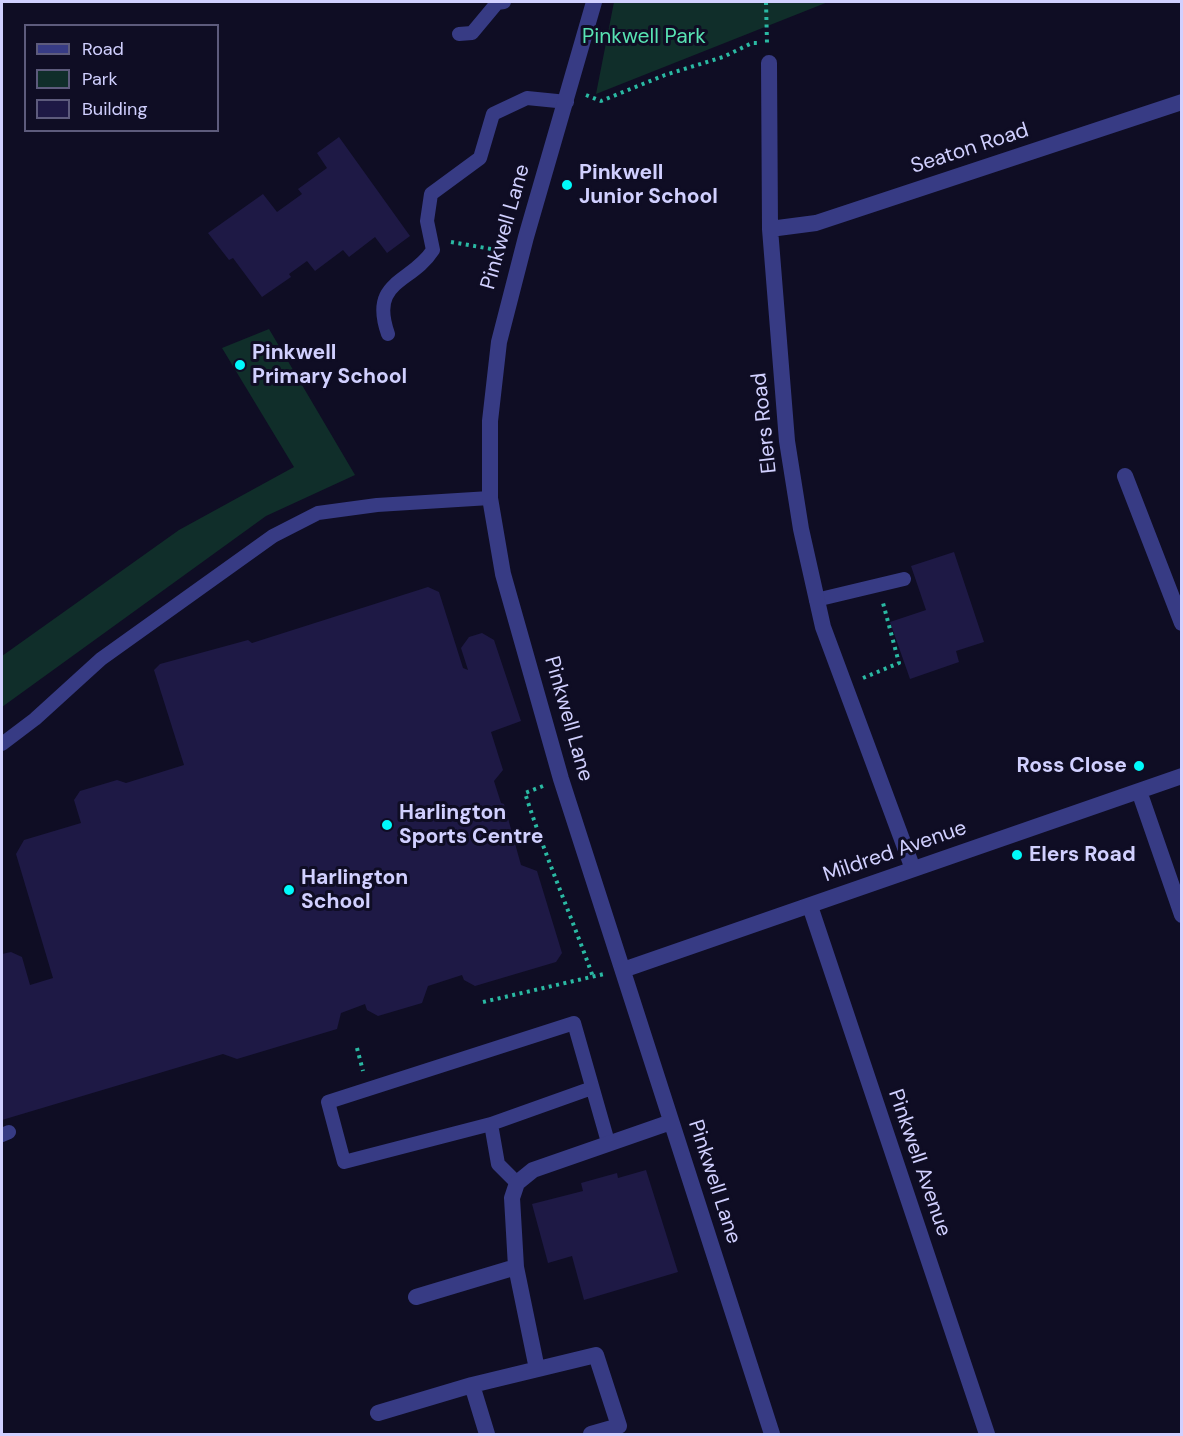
<!DOCTYPE html>
<style>
body{margin:0}
#map{position:relative;width:1183px;height:1436px;overflow:hidden;background:#0f0d24;font-family:"DM Sans",sans-serif}
canvas{display:block}
.frame{position:absolute;inset:0;border:3px solid #d1d0ff;pointer-events:none}
.legend{position:absolute;left:24px;top:24px;width:195px;height:108px;box-sizing:border-box;background:#0f0d24;border:2px solid #5d5b7c;margin:0;padding:8px 10px;list-style:none;font-size:18px;color:#d1d0ff}
.legend li{display:flex;align-items:center;gap:12px;height:30px}
.legend b{width:30px;border:2px solid #5d5b7c}
</style>
<div id="map">
<canvas width="1183" height="1436"></canvas>
<div class="frame"></div>
<ul class="legend">
<li><b style="height:8px;background:#373b84"></b>Road</li>
<li><b style="height:16px;background:#102e2a"></b>Park</li>
<li><b style="height:16px;background:#1e1945"></b>Building</li>
</ul>
</div>
<script>
const c = document.querySelector('canvas').getContext('2d');
c.lineJoin = 'round';
function fillPath(path, color) {
  c.fillStyle = color;
  c.fill(path, 'evenodd');
}
function strokePath(path, color, width, dash) {
  c.strokeStyle = color;
  c.lineWidth = width;
  c.lineCap = dash ? 'butt' : 'round';
  c.setLineDash(dash || []);
  c.stroke(path);
}
function write(font, color, halo, rows, align = 'center') {
  c.font = font + ' "DM Sans",sans-serif';
  c.lineWidth = 6;
  c.setLineDash([]);
  c.textBaseline = 'middle';
  c.strokeStyle = halo;
  c.fillStyle = color;
  for (const [text, x, y, turn = 0] of rows) {
    c.save();
    c.translate(x, y);
    c.rotate((+turn || 0) * Math.PI / 180);
    c.textAlign = isNaN(turn) ? turn : align;
    if (halo) c.strokeText(text, 0, 0);
    c.fillText(text, 0, 0);
    c.restore();
  }
}
const green = new Path2D(`
 M614 2H828L596 94Z
 M269 329 355 475 266 516 2 707V656L179 530 294 467 222 348Z`);
const building = new Path2D(`
 M339 137 410 236 387 253 375 237 349 257 343 250 315 271 307 261 289 274 291 277 262 297 233 258 229 260 208 233 263 194 277 212 302 194 298 189 327 168 317 153Z
 M954 552 984 642 956 651 959 662 910 679 890 622 926 610 911 566Z
 M428 587 439 592 463 668 468 670 461 648 469 637 482 633 494 640 521 721 491 732 503 770 494 781 501 803 504 804 521 865 537 871 562 953 556 962 475 986 464 980 462 975 428 986 422 1003 378 1016 367 1010 365 1004 341 1013 337 1029 237 1059 223 1054 2 1120V954L11 952 22 957 30 985 53 978 16 854 24 840 81 823 74 800 80 791 117 780 126 783 184 765 154 670 160 664 248 640 252 643Z
 M646 1170 678 1272 584 1300 572 1256 548 1263 532 1204 583 1191 581 1183 617 1173 618 1178Z`);
const path = new Path2D(`
 M766 2 767 43
 M586 95 601 101 665 75 723 57 752 43H761
 M451 242 503 251
 M863 678 899 663 883 603
 M543 786 525 793C545 856 571 915 593 977
 M483 1002 604 974
 M357 1048 363 1071`);
const service = new Path2D(`
 M459 34 472 33 497 3 504 2
 M388 334C369 280 411 284 433 250L427 221 431 194 480 158 493 114 527 98 567 102
 M816 600 904 579
 M2 744 35 719 101 659 273 536 318 513 377 505 490 498
 M491 1124 592 1088
 M2 1135 9 1132
 M517 1183 498 1164 491 1124 344 1162 328 1102 574 1023 608 1142`);
const minor = new Path2D(`
 M594 2 526 237 499 342 490 421V498L503 574 561 779 772 1434
 M769 63 770 229 787 441 801 529 823 627 913 869
 M770 229 816 223 1182 102
 M1125 476 1182 623
 M1139 791 1182 915
 M810 906 987 1434
 M623 970 1182 776
 M416 1297 516 1267
 M537 1369 516 1267 512 1198 517 1183 533 1170 671 1122
 M472 1385 487 1434
 M378 1413 472 1385 596 1355 619 1426 591 1434`);
const markers = [
 [567,185,6,"#00fafb"],
 [240,365,6,"#00fafb"],
 [1139,766,6,"#00fafb"],
 [387,825,6,"#00fafb"],
 [1017,855,6,"#00fafb"],
 [289,890,6,"#00fafb"]
];
const parkNames = [
 ["Pinkwell Park",644,37]
];
const streetNames = [
 ["Seaton Road",970,149,-18],
 ["Pinkwell Lane",506,227,-74],
 ["Elers Road",765,423,-96],
 ["Pinkwell Lane",568,719,74],
 ["Mildred Avenue",895,852,-19],
 ["Pinkwell Avenue",919,1163,71],
 ["Pinkwell Lane",714,1182,72]
];
const poiNames = [
 ["Pinkwell",579,173],
 ["Junior School",579,197],
 ["Pinkwell",252,353],
 ["Primary School",252,377],
 ["Ross Close",1127,766,"right"],
 ["Harlington",399,813],
 ["Sports Centre",399,837],
 ["Elers Road",1029,855],
 ["Harlington",301,878],
 ["School",301,902]
];
fillPath(green, '#102e2a');
fillPath(building, '#1e1945');
strokePath(path, '#2ab9a3', 4, [3, 4.5]);
strokePath(service, '#373b84', 14);
strokePath(minor, '#373b84', 16);
for (const [x, y, r, color] of markers) {
  const dot = new Path2D();
  dot.arc(x, y, r, 0, 2 * Math.PI);
  c.fillStyle = color;
  c.fill(dot);
  strokePath(dot, '#0f0d24', 2);
}
write('21px', '#58e3b3', '#0f0d24', parkNames);
write('21px', '#d1d0ff', '#0f0d24', streetNames);
write('bold 21px', '#d1d0ff', '#0f0d24', poiNames, 'left');
</script>
